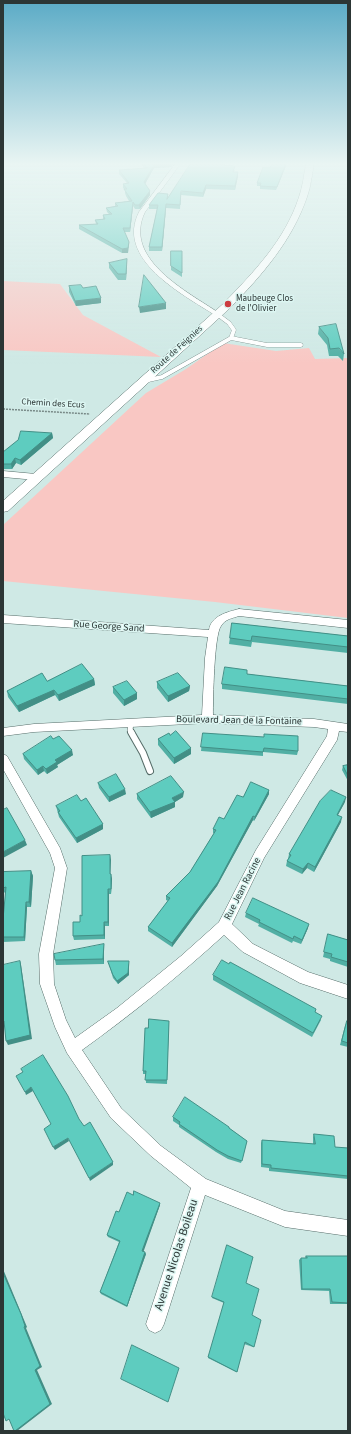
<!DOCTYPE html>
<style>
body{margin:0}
#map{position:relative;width:351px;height:1434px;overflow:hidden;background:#cfe9e5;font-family:"Source Sans 3",sans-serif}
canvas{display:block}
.frame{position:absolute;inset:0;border:4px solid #2c3635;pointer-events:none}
</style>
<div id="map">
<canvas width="351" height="1434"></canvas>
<div class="frame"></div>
</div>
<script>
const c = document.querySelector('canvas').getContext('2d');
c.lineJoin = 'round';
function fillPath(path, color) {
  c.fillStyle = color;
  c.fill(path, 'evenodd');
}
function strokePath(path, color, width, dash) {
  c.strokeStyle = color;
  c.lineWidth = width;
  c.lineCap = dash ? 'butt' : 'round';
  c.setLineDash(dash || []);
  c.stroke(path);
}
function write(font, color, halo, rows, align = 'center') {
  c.font = font + ' "Source Sans 3",sans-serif';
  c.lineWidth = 3;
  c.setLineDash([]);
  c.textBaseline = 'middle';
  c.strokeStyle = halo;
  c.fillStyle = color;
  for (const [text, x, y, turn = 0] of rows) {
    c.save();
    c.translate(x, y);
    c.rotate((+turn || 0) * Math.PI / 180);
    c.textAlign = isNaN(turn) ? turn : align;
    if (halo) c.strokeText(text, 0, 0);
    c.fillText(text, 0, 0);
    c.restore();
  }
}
const green = new Path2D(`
 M3 281 60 284 83 315 161 357 3 350Z
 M223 343 276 351 309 348 315 359 348 358V618L215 602 3 581V525L146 393 186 369Z`);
const path = new Path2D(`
 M3 409 90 414`);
const laneFar2 = new Path2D(`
 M231 338 267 345H301
 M144 381 162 377 231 338 234 330 229 323 217 314`);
const laneFar1 = new Path2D(`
 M131 723 130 730 132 733`);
const lane = new Path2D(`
 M131 732 143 753 150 771`);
const street = new Path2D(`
 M176 163H181L145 212C122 259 188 292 219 313V315H215C182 294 115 259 139 212Z
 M3 471 36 474 40 477 36 480 3 477Z
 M239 609 348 620V628L239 616C233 618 225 619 221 626 214 635 213 700 213 715L314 719 348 724V732L339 731 337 740 264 858 232 924 253 944 308 972 348 985V999L300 983 243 952 224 935C179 976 132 1014 82 1050L121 1108 161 1146 206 1179 285 1211 348 1220V1236L285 1227 205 1195 164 1324 161 1330 155 1333 149 1330 146 1324 191 1188 151 1156 111 1118 67 1053 55 1027 40 984 39 954 55 868 50 853 3 769V754L7 756 60 848 67 868 53 954 54 984 66 1020 75 1038 117 1008 181 956 219 922 256 850 327 736 328 729 314 727 207 723 34 732 3 736V728L34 724 202 715 205 658 208 637 3 623V615L209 630C211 616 227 612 239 609Z`);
const secondary = new Path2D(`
 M306 163H314C312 174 311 186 307 197 292 241 262 275 230 308L8 511 3 512V501L223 304C254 272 285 240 299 197 303 186 304 174 306 163Z`);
const wall = new Path2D(`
 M140 163H174L171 167 154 168 145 184 150 195 140 209H135L133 206 130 232H124L129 242 128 253H122L79 229V225L96 224 95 220 103 219V215L109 214 107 212 106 208 115 206V203L129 201 126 196 125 193V190L123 188V184L127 183 119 174V170L144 168Z
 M286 163V166L276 190 260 189V186H257V183L270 167Z
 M235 170 234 172H238V176L235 190 206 189 203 197 181 195 180 209 166 208 162 251H149V247L157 209H149V205L168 194V197Z
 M171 251H182V277L171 270Z
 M127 259V264L126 280H118L109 268V263Z
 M69 286 101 303 76 306 69 292Z
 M319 327 344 354 343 361 338 356H329L327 345 318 334Z
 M52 433 53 438 21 465 16 463 12 469H3V452Z
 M232 623 348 636V653L252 642 251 647 229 644Z
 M247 674 348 686V704L222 689V684Z
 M94 679 95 685 59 701 55 695 19 712 8 697 7 691 47 681Z
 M157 682 190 686 189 691 168 702 157 688Z
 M113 687 137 693V699L124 706 113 693Z
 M203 733 298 751 297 755 263 752V756L201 751Z
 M170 735 191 754 174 764 158 745V739Z
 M53 739 73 755 57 765 58 767 47 774 44 771 38 775 24 759 23 754Z
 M348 765V781L342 770 343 766Z
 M98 783 126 794 109 802 99 788Z
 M269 790V794L254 821 253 820 217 886 172 947 148 931V927L168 901 166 900V896L190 872 214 833H213V829L224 819 243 797Z
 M137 794 183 797 175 802V807L151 818 137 799Z
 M81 801 103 829 77 843 59 817 56 806Z
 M345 802 338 815 341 822 314 872 307 868 302 874 286 866 287 861 288 859 289 854Z
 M110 855V874L112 879 111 894H109V926H105V939L74 940 73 936 80 922 82 916Z
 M31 871 33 876 31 907H27L25 941 3 942V919L6 892 3 893V872Z
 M246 913 308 928 301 944 293 941 292 943 258 926 259 924 245 917Z
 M328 934 348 940V967L330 961V959L323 957Z
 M104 944V964L56 965 55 960Z
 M108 961 129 975 118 984 113 978Z
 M213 975 315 1012 321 1020 312 1037 213 980Z
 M169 1021 167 1084 146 1083V1074H143V1071L148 1028Z
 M347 1021 348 1022V1047L340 1045 345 1026Z
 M173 1117 229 1128 247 1141 241 1163 228 1159 216 1152 179 1127V1125L173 1121Z
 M314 1134 335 1147 348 1148V1179L269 1171V1168L261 1167V1143L262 1140 313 1144V1137Z
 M160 1203V1205L143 1251 146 1254 127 1307 101 1294 100 1292 119 1242 108 1237 107 1235 119 1212Z
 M227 1245 246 1283 252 1315 254 1347H253L244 1344 237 1372H236L208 1358 224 1303 212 1298Z
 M306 1256H348V1304H330L329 1291 301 1290 299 1260 301 1258H305Z`);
const shadedWall = new Path2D(`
 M165 163H174L171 167 154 168 144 186V182L154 165Z
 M286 163V166L276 190 277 187Z
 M238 172V176L235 190V186Z
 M206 185V189L203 197V193Z
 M150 191V195L140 209 139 205Z
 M133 202V206L130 232V228Z
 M166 204V208L162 251V247Z
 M129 242 128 253H122V249Z
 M127 259V264L126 280V274Z
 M101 298V303L76 306 75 301Z
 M166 303V309L140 313 139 307Z
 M52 433 53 438 21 465 20 460Z
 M15 458 16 463 12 469 11 464Z
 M94 679 95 685 59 701 58 695Z
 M190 686 189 691 168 702V696Z
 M54 690 55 695 19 712 17 706Z
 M137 693V699L124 706V700Z
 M191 748V754L174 764V758Z
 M72 750 73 755 57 765 58 767 47 774 46 769 55 760Z
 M43 766 44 771 38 775 37 770Z
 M125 789 126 794 109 802V797Z
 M269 790V794L254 821 255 817Z
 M184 792 183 797 175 802V807L151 818 150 812 172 798Z
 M346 797 345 802 335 820 337 815Z
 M253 816V820L217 886 172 947V943Z
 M342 817 341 822 314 872 315 867Z
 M103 824V829L77 843 76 838Z
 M25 840 27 845 3 858V852Z
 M110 855 111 860 110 879Z
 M308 863 307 868 302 874 303 869Z
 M31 871 33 876 31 907 29 902Z
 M111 874 112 879 111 894Z
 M108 889 109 894V926L108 922Z
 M26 902 27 907 25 941 24 937Z
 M104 922 105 926V939L104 935Z
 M309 924 308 928 301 944 302 940Z
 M104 944V964L103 959Z
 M20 961 21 965 32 1039 8 1045 6 1041Z
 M129 963V975L118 984 117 981Z
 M31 1087 33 1091 26 1095 25 1092Z
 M68 1138 69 1141 55 1150 53 1147Z
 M113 1162V1165L90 1181 89 1178Z
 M160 1203V1205L143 1253 142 1251 146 1240Z
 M145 1252 146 1254 127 1307V1306Z
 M3 1269 22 1315 27 1327 26 1328 42 1367 37 1370 52 1404 17 1431H15L35 1370 24 1327 3 1273Z`);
const building = new Path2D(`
 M143 163H165L154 165 144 182 150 191 139 205H135L133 202 130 228H123L129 242 128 248 122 249 79 225 98 224 95 220 105 219 103 215 112 214 106 208 118 206 115 203 132 201 124 189H127L123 184 129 183 119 170 147 168Z
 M191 163H221L224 165 235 166 233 172H238L235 186 206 185 203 193 181 191 180 205 166 204 162 247H149L158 205H149L158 193 168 194 167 199Z
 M272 163H286L277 187 260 186 261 183H257L263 167H270Z
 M171 251H182V273L171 266Z
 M127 259 126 274H118L109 263Z
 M144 275 166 303 139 307Z
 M81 285 83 288 96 286 101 298 75 301 69 286Z
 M336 324 344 354 339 348 330 349 328 338 319 327Z
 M21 431 52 433 20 460 15 458 11 464H3V452L18 440Z
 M232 623 348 636V647L252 636 251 641 230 638Z
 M82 664 94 679 58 695 54 690 17 706 7 691 42 673 47 681Z
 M225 667 247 670V674L348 686V699L222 684Z
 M178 673 190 686 168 696 157 682Z
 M127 681 137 693 124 700 113 687Z
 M176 731 191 748 174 758 158 739 169 733 170 735Z
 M203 733 264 737V734L298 736V751L264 748 263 752 201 747Z
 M51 736 53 739 59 736 72 750 55 760 57 762 46 769 43 766 37 770 23 754Z
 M348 765V776L343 766Z
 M116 774 125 789 109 797 98 783Z
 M171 776 184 792 172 798 175 802 150 812 137 794Z
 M251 782 269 790 255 817 253 816 218 882 172 943 148 927 170 898 166 896 190 872 216 830 213 829 219 817 224 819 237 795 243 797Z
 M331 790 346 797 337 815 342 817 315 867 308 863 303 869 287 861 291 855 289 854 320 801Z
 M77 795 81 801 86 798 103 824 76 838 58 812 60 811 56 806Z
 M7 808 25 840 3 852V810Z
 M110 855V874H111V889H108V922H104V935L73 936V922H80V915L82 916V856Z
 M31 871 29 902H26L24 937H3V919L6 887 3 888V872Z
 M253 898 309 924 302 940 294 936 293 939 259 922 260 920 246 913Z
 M328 934 348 940V962L331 957 332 954 324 952Z
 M104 944 103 959 55 960 54 954Z
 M222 960 229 964 230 962 316 1009 315 1012 322 1016 313 1033 213 975Z
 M20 961 30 1035 6 1041 4 1021H3V965Z
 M108 961H129L128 973 117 981 113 975Z
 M149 1019 169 1021 167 1080H145L146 1071H143L145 1028H148Z
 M347 1021 348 1022V1043L342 1041Z
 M43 1055 68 1096 79 1119 84 1126 90 1122 113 1162 89 1178 68 1138 53 1147 44 1129 51 1124 31 1087 25 1092 16 1076 23 1072 21 1069Z
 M185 1097 229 1127V1128L247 1141 242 1161 228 1156 217 1150 179 1124 180 1122 173 1117Z
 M314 1134 334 1136 335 1147 348 1148V1176L271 1168V1165L262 1164V1140L315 1144Z
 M134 1191 160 1203 146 1240 142 1251 145 1252 127 1306 100 1292 120 1241 107 1235 116 1211 119 1212 127 1192 133 1195Z
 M227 1245 253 1257 246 1283 259 1289 252 1315 261 1320 254 1347 245 1342 237 1372 208 1357 224 1302 212 1297Z
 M306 1256H348V1303L332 1302 330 1289H302L301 1258H307Z
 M3 1273 21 1314 25 1326 24 1327 40 1366 35 1370 50 1404 15 1431H14L9 1419 6 1421 3 1413Z
 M132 1345 179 1368 168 1402 121 1379Z`);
const markers = [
 [228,304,4,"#cc3c41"]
];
const farPoinames = [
 ["Maubeuge Clos",236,299],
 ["de l'Olivier",236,309]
];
const farStreetnames = [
 ["Route de Feignies",177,350,-42],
 ["Chemin des Ecus",53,404,3]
];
const streetNames = [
 ["Rue George Sand",109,627,4],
 ["Boulevard Jean de la Fontaine",239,721,1],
 ["Rue Jean Racine",243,889,-63]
];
const nearStreetnames = [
 ["Avenue Nicolas Boileau",177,1255,-72]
];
fillPath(green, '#f9c7c3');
strokePath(laneFar2, '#566d69', 4.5);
strokePath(laneFar1, '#566d69', 6);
strokePath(lane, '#566d69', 8);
strokePath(street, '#566d69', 1);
strokePath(secondary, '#566d69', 1);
strokePath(path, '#798a88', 1.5, [2, 1]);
strokePath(laneFar2, '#fff', 4);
strokePath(laneFar1, '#fff', 5);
strokePath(lane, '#fff', 6);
fillPath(street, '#fff');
fillPath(secondary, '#fff');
fillPath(wall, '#51afa4');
fillPath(shadedWall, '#428f86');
fillPath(building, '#5eccbf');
strokePath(building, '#428f86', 1);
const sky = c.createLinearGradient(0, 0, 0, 364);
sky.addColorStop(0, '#5babc6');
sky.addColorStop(0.45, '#e9f5f3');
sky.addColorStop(1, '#e9f5f300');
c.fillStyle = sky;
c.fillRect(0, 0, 351, 364);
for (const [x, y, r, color] of markers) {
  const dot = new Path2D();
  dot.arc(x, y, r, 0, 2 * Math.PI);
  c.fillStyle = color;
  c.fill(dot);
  strokePath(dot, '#dcf6f2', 1.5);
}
write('9px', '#2c3635', '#dcf6f2', farPoinames, 'left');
write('9px', '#2c3635', '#dcf6f2', farStreetnames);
write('10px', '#2c3635', '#dcf6f2', streetNames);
write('12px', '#2c3635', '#dcf6f2', nearStreetnames);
</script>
